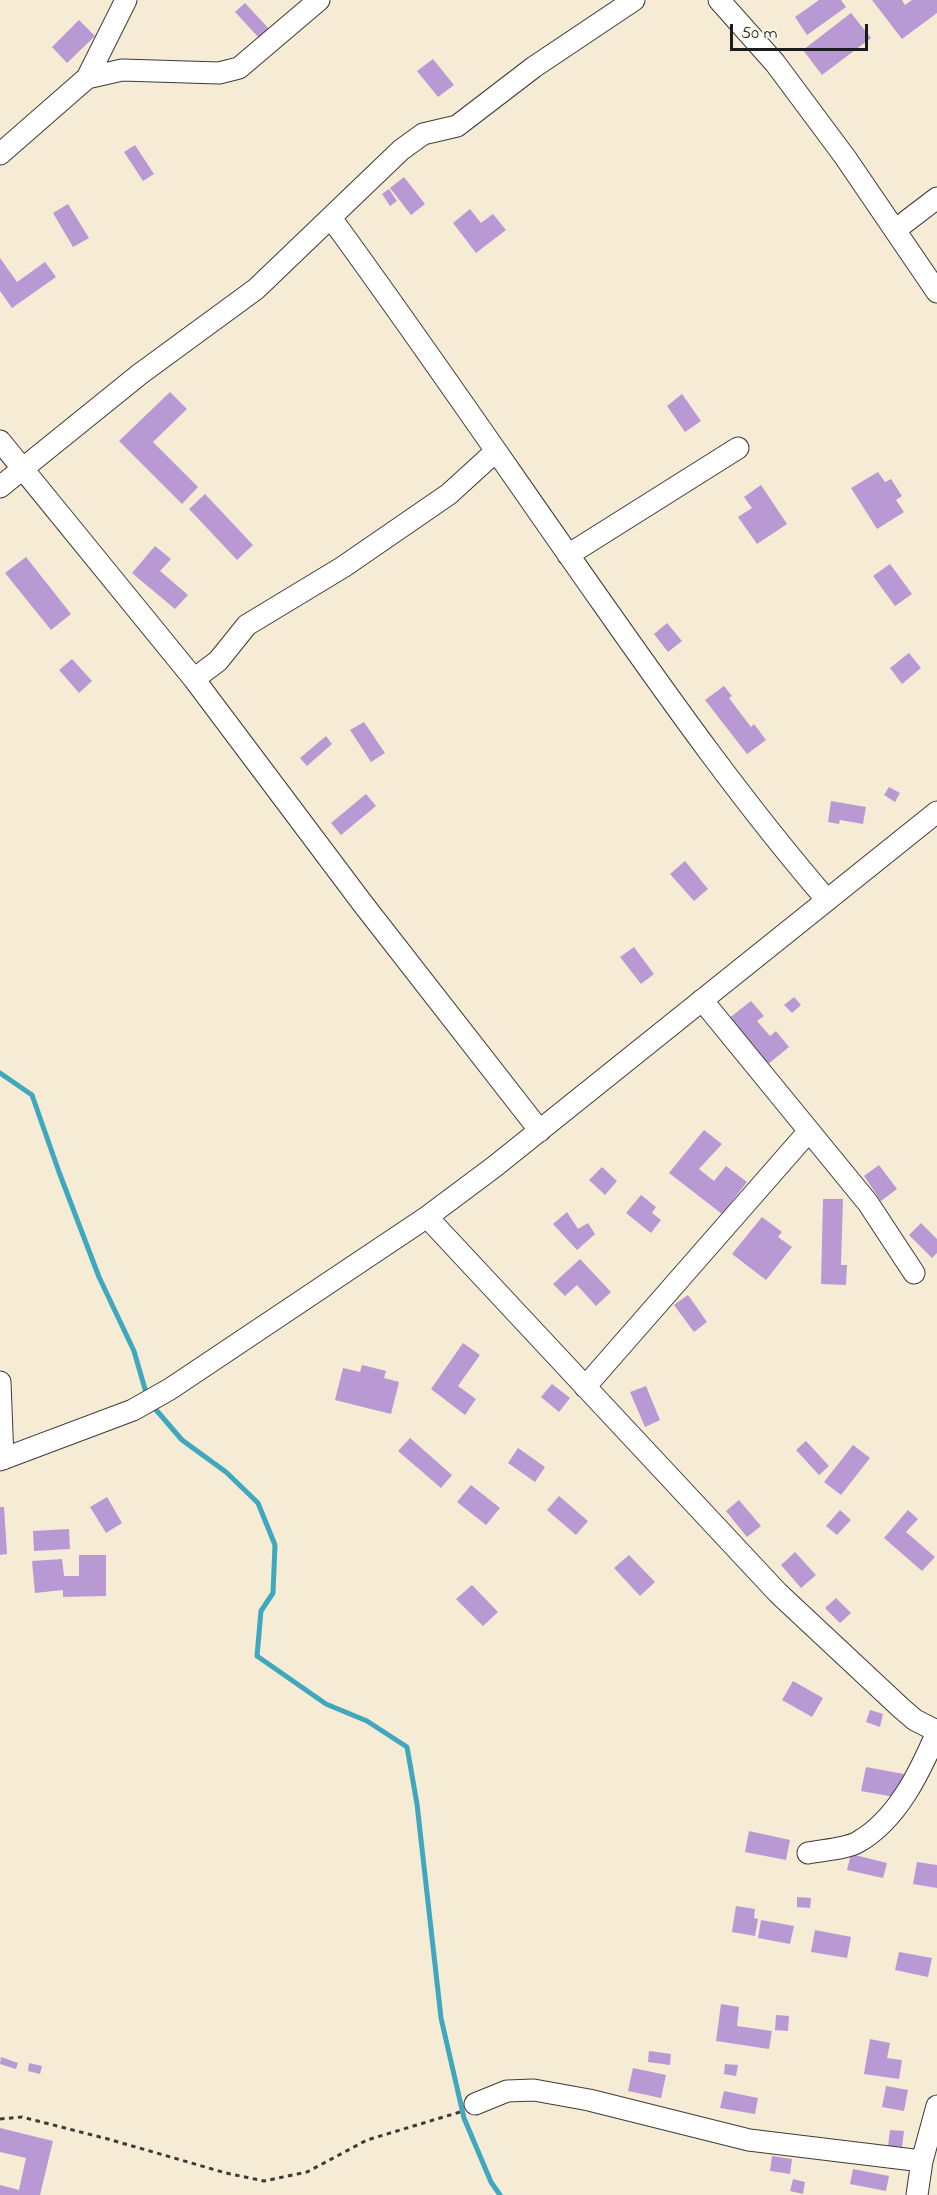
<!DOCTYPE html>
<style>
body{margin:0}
#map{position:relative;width:937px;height:2195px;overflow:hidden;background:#f6ebd5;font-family:"Indie Flower",sans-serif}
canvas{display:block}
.scale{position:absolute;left:730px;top:24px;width:138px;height:27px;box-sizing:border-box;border:3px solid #1c1c1c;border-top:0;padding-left:8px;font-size:18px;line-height:21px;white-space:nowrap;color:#1c1c1c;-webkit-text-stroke:4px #fbf7ec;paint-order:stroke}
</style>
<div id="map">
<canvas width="937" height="2195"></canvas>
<div class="scale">50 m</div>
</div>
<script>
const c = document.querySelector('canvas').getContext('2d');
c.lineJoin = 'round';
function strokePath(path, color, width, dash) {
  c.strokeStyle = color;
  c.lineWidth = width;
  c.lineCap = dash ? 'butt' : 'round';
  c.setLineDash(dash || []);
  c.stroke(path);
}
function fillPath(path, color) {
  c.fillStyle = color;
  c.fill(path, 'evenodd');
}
const stream = new Path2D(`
 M0 1073 32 1095 59 1172 99 1277 134 1351 147 1396
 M151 1404 182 1440 226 1472 258 1503 275 1545 273 1593 261 1611 257 1656 326 1704 367 1721 407 1747 417 1804 441 2018 464 2118 491 2182 500 2195`);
const building = new Path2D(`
 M819 0H841L846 7 807 35 795 17Z
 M872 0H902L905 5 912 0H937V13L902 39Z
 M245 3 270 30 260 39 235 12Z
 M851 13 871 38 822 75 803 50Z
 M79 20 95 36 67 63 52 47Z
 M433 59 454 85 438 97 417 71Z
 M135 145 154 174 143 181 124 152Z
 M404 177 425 204 411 215 390 188Z
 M389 189 397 201 390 206 382 194Z
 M68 204 89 238 73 247 53 213Z
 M470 209 481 223 493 214 506 230 476 253 453 223Z
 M0 258 17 282 45 262 56 277 12 308 0 291Z
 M170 392 187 409 153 442 198 487 182 504 119 441Z
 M682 394 701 421 685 432 667 406Z
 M878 472 885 482 891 479 902 496 896 500 904 512 877 529 851 488Z
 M761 485 787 524 757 544 738 517 752 508 744 497Z
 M205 494 253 545 237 560 189 509Z
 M155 546 171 559 160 571 188 595 175 609 132 573Z
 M26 557 71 614 51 630 5 573Z
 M890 564 912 594 895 606 873 576Z
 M667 623 682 641 668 652 654 634Z
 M909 653 921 668 902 684 890 668Z
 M72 659 92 681 79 693 59 670Z
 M724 686 732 696 729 698 751 727 754 724 766 740 747 754 705 700Z
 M364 722 385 753 371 762 350 730Z
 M326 736 332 744 307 766 300 758Z
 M889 787 900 793 895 802 884 795Z
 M366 794 376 806 341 835 331 823Z
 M831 801 866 807 863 824 840 820 839 824 828 822Z
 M685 861 708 889 694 901 670 874Z
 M634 947 654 974 641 984 620 957Z
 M794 997 801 1005 792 1013 784 1005Z
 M751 1001 764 1016 757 1021 770 1036 776 1031 789 1047 767 1065 728 1019Z
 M704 1130 722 1144 699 1169 714 1181 726 1166 747 1182 722 1214 669 1173Z
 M879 1165 897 1189 881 1201 864 1176Z
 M602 1167 617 1181 605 1195 589 1180Z
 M641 1195 656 1207 652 1213 661 1220 651 1233 626 1213Z
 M823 1199H843L841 1265H847L846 1285 821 1284Z
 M567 1212 578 1229 588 1223 595 1234 577 1250 553 1224Z
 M762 1217 782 1232 778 1237 792 1247 766 1280 732 1254Z
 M921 1223 937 1239V1253L932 1258 909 1235Z
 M580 1259 611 1292 596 1306 577 1285 565 1296 553 1284Z
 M688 1295 707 1322 694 1332 674 1305Z
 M463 1343 480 1355 458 1386 476 1399 465 1415 431 1389Z
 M362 1365 386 1371 384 1378 399 1382 391 1414 335 1400 343 1368 360 1372Z
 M552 1384 570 1398 559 1412 541 1397Z
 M646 1386 660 1420 645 1427 630 1392Z
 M410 1438 452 1475 441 1488 398 1451Z
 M806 1441 829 1466 819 1475 796 1450Z
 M853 1445 870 1458 841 1495 824 1482Z
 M518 1448 545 1467 535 1482 508 1463Z
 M471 1485 500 1508 486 1525 457 1502Z
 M559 1496 588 1521 576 1535 547 1510Z
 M107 1497 122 1523 106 1533 90 1507Z
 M739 1500 761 1526 747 1537 726 1511Z
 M0 1507H4L7 1554 0 1555Z
 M840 1510 851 1520 837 1535 826 1526Z
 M908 1510 918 1519 906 1532 935 1557 922 1571 884 1538Z
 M69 1529 70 1549 34 1551 33 1531Z
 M795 1552 816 1575 801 1588 781 1565Z
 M79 1555H106V1596L63 1597V1590L35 1593 32 1561 62 1559 64 1576H79Z
 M629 1555 655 1582 640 1596 614 1568Z
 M472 1585 498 1612 483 1626 456 1599Z
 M836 1598 851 1613 840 1623 825 1608Z
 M793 1681 823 1698 812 1717 782 1700Z
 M870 1710 883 1714 880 1727 866 1722Z
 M866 1767 904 1774 900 1798 861 1791Z
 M749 1831 790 1840 786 1860 745 1852Z
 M851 1854 887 1863 883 1878 847 1870Z
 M917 1862 937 1865V1888L913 1884Z
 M797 1897 811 1898 810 1908 797 1907Z
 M736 1906 755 1909 754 1918 758 1919 755 1936 732 1932Z
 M761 1920 794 1926 790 1944 758 1938Z
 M815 1930 851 1937 847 1958 811 1952Z
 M899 1952 932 1958 928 1977 895 1970Z
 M721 2004 739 2007 737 2026 772 2031 769 2049 716 2041Z
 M776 2015 789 2016 788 2031 775 2030Z
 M870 2039 890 2043 887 2058 902 2060 899 2079 864 2074Z
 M649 2051 671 2054 670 2065 648 2062Z
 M1 2057 18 2063 16 2069 0 2064Z
 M29 2063 42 2066 40 2074 28 2071Z
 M725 2064 738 2065 736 2076 724 2074Z
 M633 2068 666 2075 661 2098 628 2091Z
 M886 2086 908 2090 904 2111 882 2107Z
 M724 2091 758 2098 755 2114 720 2108Z
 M0 2128 53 2141 40 2195H0V2185L19 2190 26 2158 0 2152Z
 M890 2130 904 2131 902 2147 888 2146Z
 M772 2156 792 2159 790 2174 770 2171Z
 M853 2169 889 2176 886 2191 850 2184Z
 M793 2179 805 2182 803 2194 790 2191Z`);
const path = new Path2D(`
 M0 2119 22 2117 108 2139 226 2173 264 2181 307 2172 367 2140 460 2112`);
const street = new Path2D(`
 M719 0 775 63 845 157 937 292
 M87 78 122 70 219 73 239 68 319 0
 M0 154 87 78 126 0
 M331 218C424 345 512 475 603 604 674 705 746 806 827 900
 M895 230 937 198
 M0 441 194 679 363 904 540 1131
 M0 487 140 374 256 289 401 150 423 134 457 126 534 67 634 0
 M568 555 738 448
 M194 679 218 661 247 625 343 567 449 494 495 452
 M702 1000 868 1203 914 1273
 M427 1217 778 1593 901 1708 915 1720 937 1731
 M0 1382 3 1459
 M585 1387 809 1131
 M0 1460 133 1410 170 1389 427 1217 494 1167 937 812
 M808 1853C822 1850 846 1849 858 1842 897 1820 920 1772 937 1732
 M475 2104 507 2091 534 2090 589 2100 749 2140 922 2161
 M917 2195 922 2161 937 2106`);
strokePath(stream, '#3fa8bf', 5);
fillPath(building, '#b999d3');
strokePath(street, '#3d3b38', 23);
strokePath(path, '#3d3b38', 3, [4.5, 4.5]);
strokePath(street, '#fff', 21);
</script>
